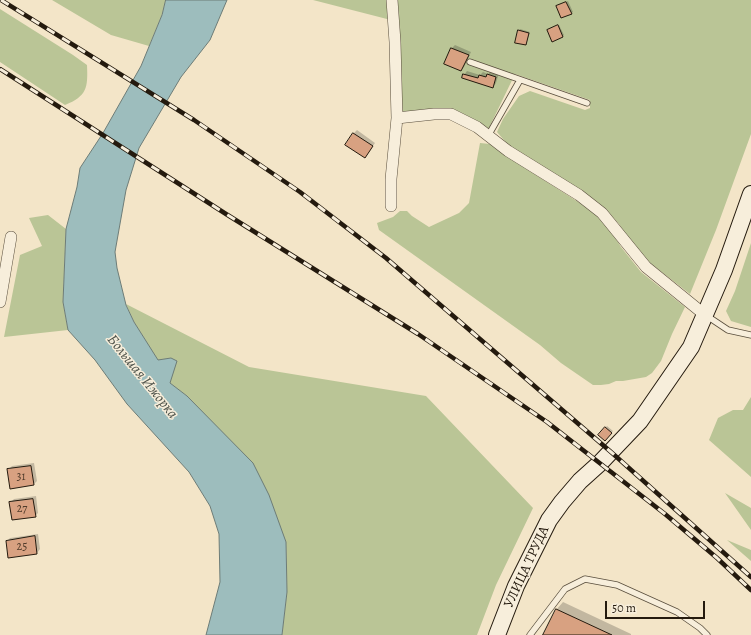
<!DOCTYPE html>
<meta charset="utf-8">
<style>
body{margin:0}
#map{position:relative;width:751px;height:635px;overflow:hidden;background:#f3e5c8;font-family:Alegreya,serif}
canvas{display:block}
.scale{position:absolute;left:605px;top:601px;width:100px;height:18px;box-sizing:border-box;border:2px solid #241a0e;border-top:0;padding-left:5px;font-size:12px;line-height:14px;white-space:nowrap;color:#241a0e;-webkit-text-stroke:3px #f7eedb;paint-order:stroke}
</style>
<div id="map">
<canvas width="751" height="635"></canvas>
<div class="scale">50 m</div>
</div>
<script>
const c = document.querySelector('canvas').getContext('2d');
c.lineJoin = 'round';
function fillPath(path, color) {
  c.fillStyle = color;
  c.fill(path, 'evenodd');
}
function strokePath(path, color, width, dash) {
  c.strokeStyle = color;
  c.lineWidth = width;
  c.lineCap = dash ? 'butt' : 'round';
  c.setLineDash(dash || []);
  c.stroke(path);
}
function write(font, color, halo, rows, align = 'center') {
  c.font = font + ' Alegreya,serif';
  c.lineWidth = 3;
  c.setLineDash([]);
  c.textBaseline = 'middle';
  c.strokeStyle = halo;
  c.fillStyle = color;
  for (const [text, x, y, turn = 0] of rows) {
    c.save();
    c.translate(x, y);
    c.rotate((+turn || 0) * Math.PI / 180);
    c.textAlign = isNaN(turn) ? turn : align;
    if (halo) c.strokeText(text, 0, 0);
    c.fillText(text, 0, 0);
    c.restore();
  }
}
const green = new Path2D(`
 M52 0H166L162 15 149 46 111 35Z
 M313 0H751V134L716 230 690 294 650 263 632 245 619 224 605 209 509 146 497 132 503 119 519 96 530 91 585 110 590 108V100L515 74 488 130 480 123 399 113 397 18 387 19Z
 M0 9 73 55 87 65C88 88 87 96 65 105L0 62Z
 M480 143 490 144 525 168 597 214 609 228 621 247 641 272 685 307 672 334 661 361 652 373 646 377 623 381H616L609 384 601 385H593L561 363 540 345 379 230 377 223 393 217 400 211H407L412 216 429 227 459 213 469 203Z
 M48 215 66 229 63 302 68 330 4 337 20 255 42 246 29 218Z
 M751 243V327L731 321 726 311 735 291Z
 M126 304 249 367 426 396 533 508 496 585 477 635H282L287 592 286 542 187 396 169 383 171 358 158 361 134 322Z
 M751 397V477L709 440 718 418 733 410H743Z
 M725 493 751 508V530Z
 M727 540 751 550V561Z`);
const water = new Path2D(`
 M166 0H227L210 40 181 77 139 148 126 190 115 252 117 268 126 305 134 322 158 360 171 358 177 361 170 383 187 396 253 463 269 495 286 542 287 592 282 635H206L220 582 219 534 210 506 189 472 127 404 95 360 68 330 63 302 66 229 77 187 80 168 103 133 141 66 162 15Z`);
const shadow = new Path2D(`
 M568 1 573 12 571 13 558 5Z
 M559 25 564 35 562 37 549 29Z
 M520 29 530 32 526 44 519 31Z
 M455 45 471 52 464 67 461 70 445 63 452 48Z
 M467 71 480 75 483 72 488 74 491 71 499 73 496 83 493 87 464 75Z
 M357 130 375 143 365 157 354 133Z
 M607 426 613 431 605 440 599 435Z
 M34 463 37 481 34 484 9 469 12 466Z
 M36 496 38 513 35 516 10 503 14 499Z
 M38 534 40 549 37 553 7 541 10 538Z
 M563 602 631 634V635H545L557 609Z`);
const building = new Path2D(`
 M566 2 572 14 561 18 556 6Z
 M558 25 563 37 552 42 547 30Z
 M518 30 529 33 526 45 515 43Z
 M451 48 469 55 461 71 444 64Z
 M463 74 478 78 479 75 486 77 487 74 496 77 493 88 462 78Z
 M353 133 373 146 365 158 345 145Z
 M605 427 612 433 605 441 598 435Z
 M31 466 34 485 10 489 7 469Z
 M33 499 36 517 12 520 9 502Z
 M35 536 37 554 8 558 6 541Z
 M556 609 612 635H543Z`);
const lane = new Path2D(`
 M470 62 587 103
 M488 136 520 80
 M707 316 728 330 751 335
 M530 635 565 589 585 579 617 585 677 612 700 628 707 635`);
const street = new Path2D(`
 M397 118 434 114H451L477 127 508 151 579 195 602 213 646 267 705 315
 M391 206V179L397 118 395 42 392 0
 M0 302 11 237`);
const secondary = new Path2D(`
 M497 635 516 586 549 520 562 502 580 481 600 463 640 421 691 347 724 270 751 194`);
const rail = new Path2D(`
 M1 0 194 120 300 192 386 258 611 452 751 577
 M0 69 226 214 418 334 547 422 665 514 717 558 751 590`);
const numberNames = [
 ["31",21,477],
 ["27",22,509],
 ["25",22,547]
];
const streetNames = [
 ["УЛИЦА ТРУДА",527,567,-65]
];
const waterNames = [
 ["Большая Ижорка",142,377,51]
];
fillPath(green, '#bac596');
fillPath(water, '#9dbdbd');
strokePath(water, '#6d7c77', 1);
fillPath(shadow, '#0003');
fillPath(building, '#d8a181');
strokePath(building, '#241a0e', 1);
strokePath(lane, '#584d3c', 7);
strokePath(street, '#584d3c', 12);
strokePath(secondary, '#241a0e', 18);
strokePath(lane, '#f7eedb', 5.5);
strokePath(street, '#f7eedb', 11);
strokePath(secondary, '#f7eedb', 16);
strokePath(rail, '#241a0e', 4.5);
strokePath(rail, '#f7eedb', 3, [9]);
write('12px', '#513c2b', null, numberNames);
write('14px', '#241a0e', '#f7eedb', streetNames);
write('italic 15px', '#4e534b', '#f7eedb', waterNames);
</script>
